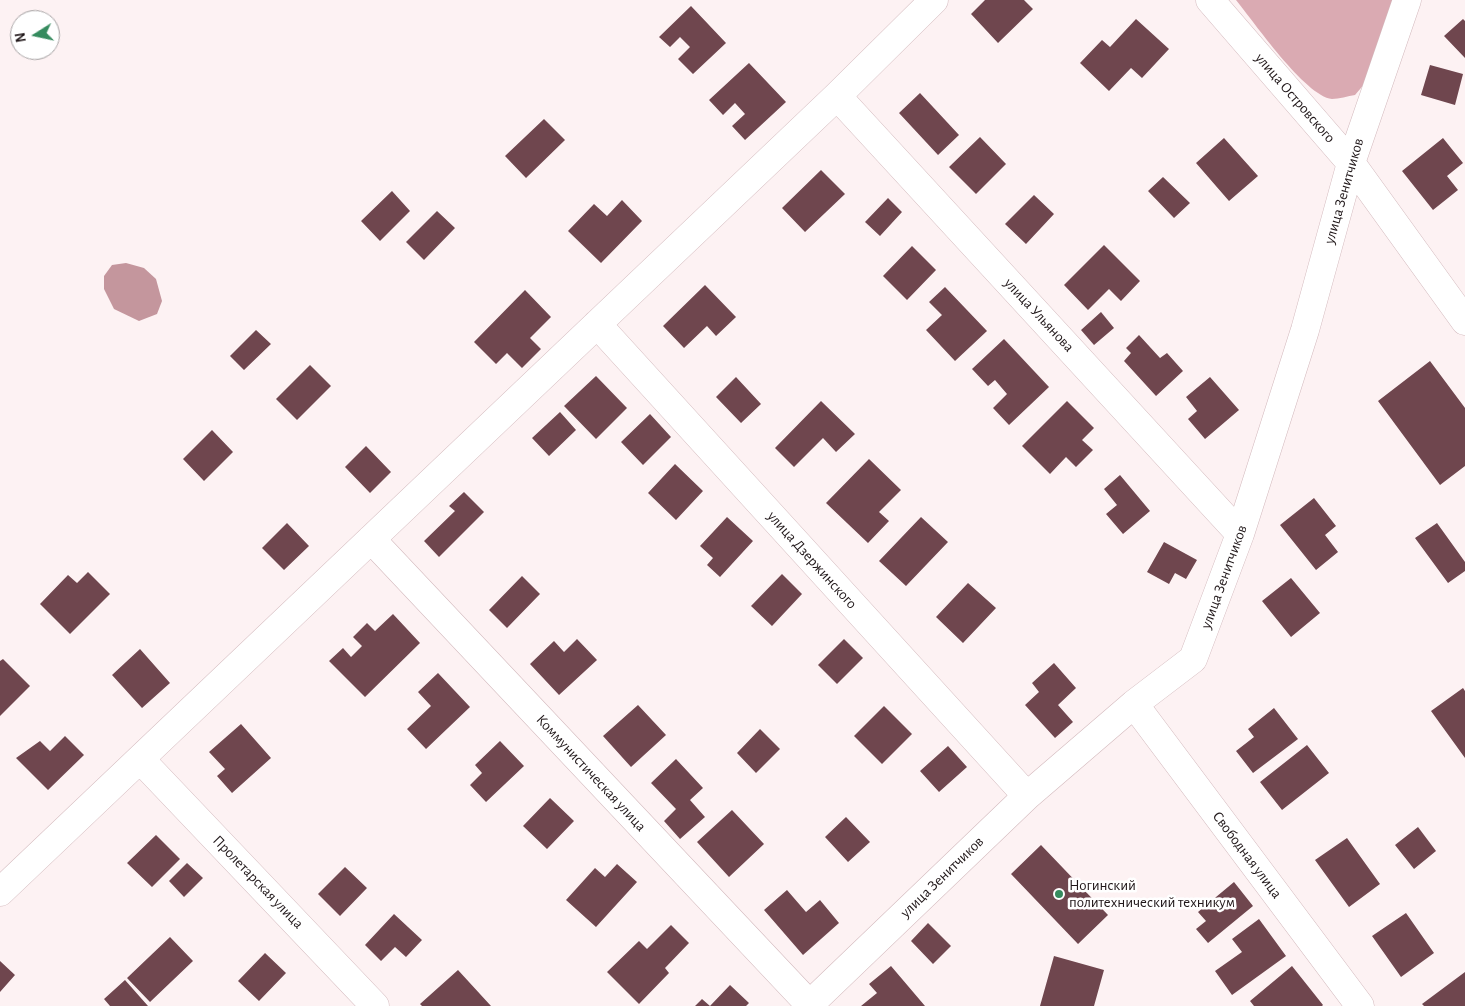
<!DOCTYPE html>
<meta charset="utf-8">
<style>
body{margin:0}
#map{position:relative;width:1465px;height:1006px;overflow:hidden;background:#fdf2f3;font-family:"Alegreya Sans",sans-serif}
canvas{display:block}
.north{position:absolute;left:10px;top:10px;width:50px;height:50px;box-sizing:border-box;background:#fff;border:1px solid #a6a2a3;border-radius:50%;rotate:260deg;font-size:14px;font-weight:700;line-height:20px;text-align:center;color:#201719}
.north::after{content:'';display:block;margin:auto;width:18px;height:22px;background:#358b5e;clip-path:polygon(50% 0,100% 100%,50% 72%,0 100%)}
</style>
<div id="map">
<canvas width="1465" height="1006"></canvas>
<div class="north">N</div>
</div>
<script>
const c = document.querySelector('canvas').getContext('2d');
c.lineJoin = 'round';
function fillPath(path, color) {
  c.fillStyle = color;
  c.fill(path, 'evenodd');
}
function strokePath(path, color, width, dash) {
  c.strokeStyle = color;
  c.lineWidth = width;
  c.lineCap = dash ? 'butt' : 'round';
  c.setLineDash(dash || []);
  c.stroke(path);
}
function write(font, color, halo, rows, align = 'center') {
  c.font = font + ' "Alegreya Sans",sans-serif';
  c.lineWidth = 5;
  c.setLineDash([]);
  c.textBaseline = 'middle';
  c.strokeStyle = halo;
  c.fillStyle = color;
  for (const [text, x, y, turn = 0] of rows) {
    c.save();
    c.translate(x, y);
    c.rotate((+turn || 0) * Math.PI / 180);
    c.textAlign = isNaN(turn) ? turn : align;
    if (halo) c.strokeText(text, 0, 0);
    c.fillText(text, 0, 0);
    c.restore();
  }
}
const forest = new Path2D(`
 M1236 0H1397L1366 82 1355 95C1348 96 1339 99 1332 99 1305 96 1254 22 1236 0Z`);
const water = new Path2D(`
 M126 263 144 268 156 279 162 301 157 314 139 321 114 309 104 289V276L112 265Z`);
const building = new Path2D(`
 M985 0H1024L1033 9 998 43 971 14Z
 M691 6 726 43 693 74 678 59 690 47 680 37 670 47 659 37Z
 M1136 19 1169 49 1142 78 1131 68 1109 91 1080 63 1102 40 1110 47Z
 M1463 19 1465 21V58L1444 36Z
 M749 63 786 102 745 140 732 126 745 114 735 103 723 115 709 100Z
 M1430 65 1463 74 1455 105 1421 95Z
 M920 93 959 135 938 155 899 113Z
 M544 119 565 140 526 178 505 156Z
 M980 137 1006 164 976 194 949 167Z
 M1224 138 1258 176 1229 201 1196 163Z
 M1443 138 1463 163 1447 176 1458 190 1433 210 1402 171Z
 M821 170 845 194 805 232 782 208Z
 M1163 177 1190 203 1174 218 1148 191Z
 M392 191 410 211 380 241 361 221Z
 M1034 195 1054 214 1026 244 1005 224Z
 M888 198 902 212 880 236 865 222Z
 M622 200 642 221 601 263 568 231 594 204 607 216Z
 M437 211 455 228 424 260 406 242Z
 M1104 245 1140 281 1121 301 1109 289 1088 310 1064 285Z
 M912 246 936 270 907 300 883 276Z
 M705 285 736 317 716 336 707 326 684 348 663 326Z
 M945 287 987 331 955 361 926 330 942 315 929 302Z
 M525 290 551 317 530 338 541 349 522 368 507 353 496 364 474 342Z
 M1101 312 1114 328 1094 345 1081 330Z
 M256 330 271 344 244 370 230 356Z
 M1139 335 1160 358 1167 353 1183 371 1156 396 1124 361 1131 353 1126 348Z
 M1004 339 1049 387 1009 425 993 408 1007 394 995 380 988 386 972 369Z
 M1430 361 1465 408V466L1440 485 1378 401Z
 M310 365 331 386 297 420 276 399Z
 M596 376 627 408 596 439 564 406Z
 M736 377 761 404 741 423 716 397Z
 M1210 377 1239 410 1205 439 1188 419 1197 411 1186 397Z
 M821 401 855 434 836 452 823 438 794 467 775 448Z
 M1067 401 1094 428 1082 440 1093 450 1076 467 1066 457 1050 474 1022 446Z
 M560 412 576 430 549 456 532 438Z
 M650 414 671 437 643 465 621 442Z
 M212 430 233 452 204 481 183 459Z
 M366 446 391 472 370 493 345 467Z
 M869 459 901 490 879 512 889 521 868 543 826 503Z
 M675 464 703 491 676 520 648 493Z
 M1120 475 1150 511 1123 534 1106 514 1117 505 1104 489Z
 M464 492 484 512 439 557 424 541 455 511 449 506Z
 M1314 498 1336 526 1325 535 1338 552 1316 570 1280 525Z
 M727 517 753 541 720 577 707 565 713 558 700 546Z
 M921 517 948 542 906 586 879 561Z
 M287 523 309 546 284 570 262 548Z
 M1437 523 1465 562V571L1448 583 1415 538Z
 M1164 542 1197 560 1186 579 1175 573 1169 584 1147 572Z
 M88 572 110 594 70 634 40 604 68 575 77 583Z
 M782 574 802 594 772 626 751 606Z
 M522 576 540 594 507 628 489 610Z
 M1291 578 1320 613 1291 637 1262 601Z
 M968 583 996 608 963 643 936 617Z
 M393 614 420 643 365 697 329 661 343 648 351 657 362 646 353 637 367 623 375 631Z
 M577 639 597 660 559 695 530 664 554 641 564 652Z
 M844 639 863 658 837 684 818 665Z
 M140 649 170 683 142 708 112 675Z
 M3 659 30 686 0 716V661Z
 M1054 663 1076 688 1058 705 1073 722 1055 738 1025 705 1039 692 1032 683Z
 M438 673 470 707 426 749 407 729 431 706 418 692Z
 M1463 688 1465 691V758L1431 711Z
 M638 705 666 735 631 767 603 736Z
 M884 706 912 734 882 764 854 736Z
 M1274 708 1298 739 1253 773 1236 751 1254 737 1248 729Z
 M241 724 271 758 232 793 217 776 225 769 209 752Z
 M760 729 780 749 756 773 737 753Z
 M65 736 84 755 48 790 16 758 40 741 50 751Z
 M500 741 524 766 486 802 470 785 482 773 475 765Z
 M1307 745 1329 773 1282 810 1260 782Z
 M948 746 967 767 939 792 920 771Z
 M676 759 703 788 690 800 705 817 680 839 664 821 676 809 651 783Z
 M550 798 574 821 547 849 523 826Z
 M732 810 764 844 729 877 697 842Z
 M846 817 870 842 848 862 825 837Z
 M1418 827 1436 851 1414 869 1395 845Z
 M156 835 180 859 152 887 127 863Z
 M1347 838 1380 884 1349 907 1315 860Z
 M1041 845 1108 915 1078 944 1011 874Z
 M187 863 203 878 184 897 169 881Z
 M617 864 637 882 596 927 566 900 595 868 605 877Z
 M345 867 367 888 340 916 318 894Z
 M1234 882 1253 906 1208 943 1196 929 1206 921 1198 912Z
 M787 890 806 912 820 900 839 923 803 955 764 910Z
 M1406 913 1434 953 1401 977 1372 936Z
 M394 914 422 940 406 957 395 947 381 961 365 945Z
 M1259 919 1286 956 1232 995 1215 971 1242 952 1232 939Z
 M928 923 951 946 933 964 911 941Z
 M671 925 689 943 665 968 669 973 639 1004 607 972 639 941 647 949Z
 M170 937 193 961 150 1002 127 978Z
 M265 953 286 973 259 1001 238 981Z
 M1054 956 1104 970 1094 1006H1040Z
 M0 961 15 975 0 992Z
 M891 966 925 1006H861L877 993 869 984Z
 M1292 966 1323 1005 1322 1006H1254L1250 1001Z
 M458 970 491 1006H422L420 1004Z
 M1465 972V1006H1424L1422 1004Z
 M125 980 148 1006H110L104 999Z
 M730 985 749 1003 746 1006H695L702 999 710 1006Z`);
const street = new Path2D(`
 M1210 0 1351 163 1465 321
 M837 96 1240 534
 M597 324 1027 796
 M371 539 811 1006
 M1134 704 1360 1006
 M140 759 375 1006
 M0 892 837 96 934 0
 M808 1006 1027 796 1134 704 1193 659 1240 534 1305 330 1351 163 1407 0`);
const markers = [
 [1059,894,5,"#358b5e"]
];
const streetNames = [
 ["улица Островского",1295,98,49],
 ["улица Зенитчиков",1344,191,-74],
 ["улица Ульянова",1039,315,47],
 ["улица Дзержинского",812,560,48],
 ["улица Зенитчиков",1224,577,-70],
 ["Коммунистическая улица",591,773,47],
 ["Свободная улица",1247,855,53],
 ["улица Зенитчиков",942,877,-44],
 ["Пролетарская улица",258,882,46]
];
const poiNames = [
 ["Ногинский",1069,885],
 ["политехнический техникум",1069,902]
];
fillPath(forest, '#daaab2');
fillPath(water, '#c4969d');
fillPath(building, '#6f464e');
strokePath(street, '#d3b9bd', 29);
strokePath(street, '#fff', 28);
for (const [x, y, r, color] of markers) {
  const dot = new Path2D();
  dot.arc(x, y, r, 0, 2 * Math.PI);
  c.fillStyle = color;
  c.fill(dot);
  strokePath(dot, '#fff', 2);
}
write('15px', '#201719', '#fff', streetNames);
write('15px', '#201719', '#fff', poiNames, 'left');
</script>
